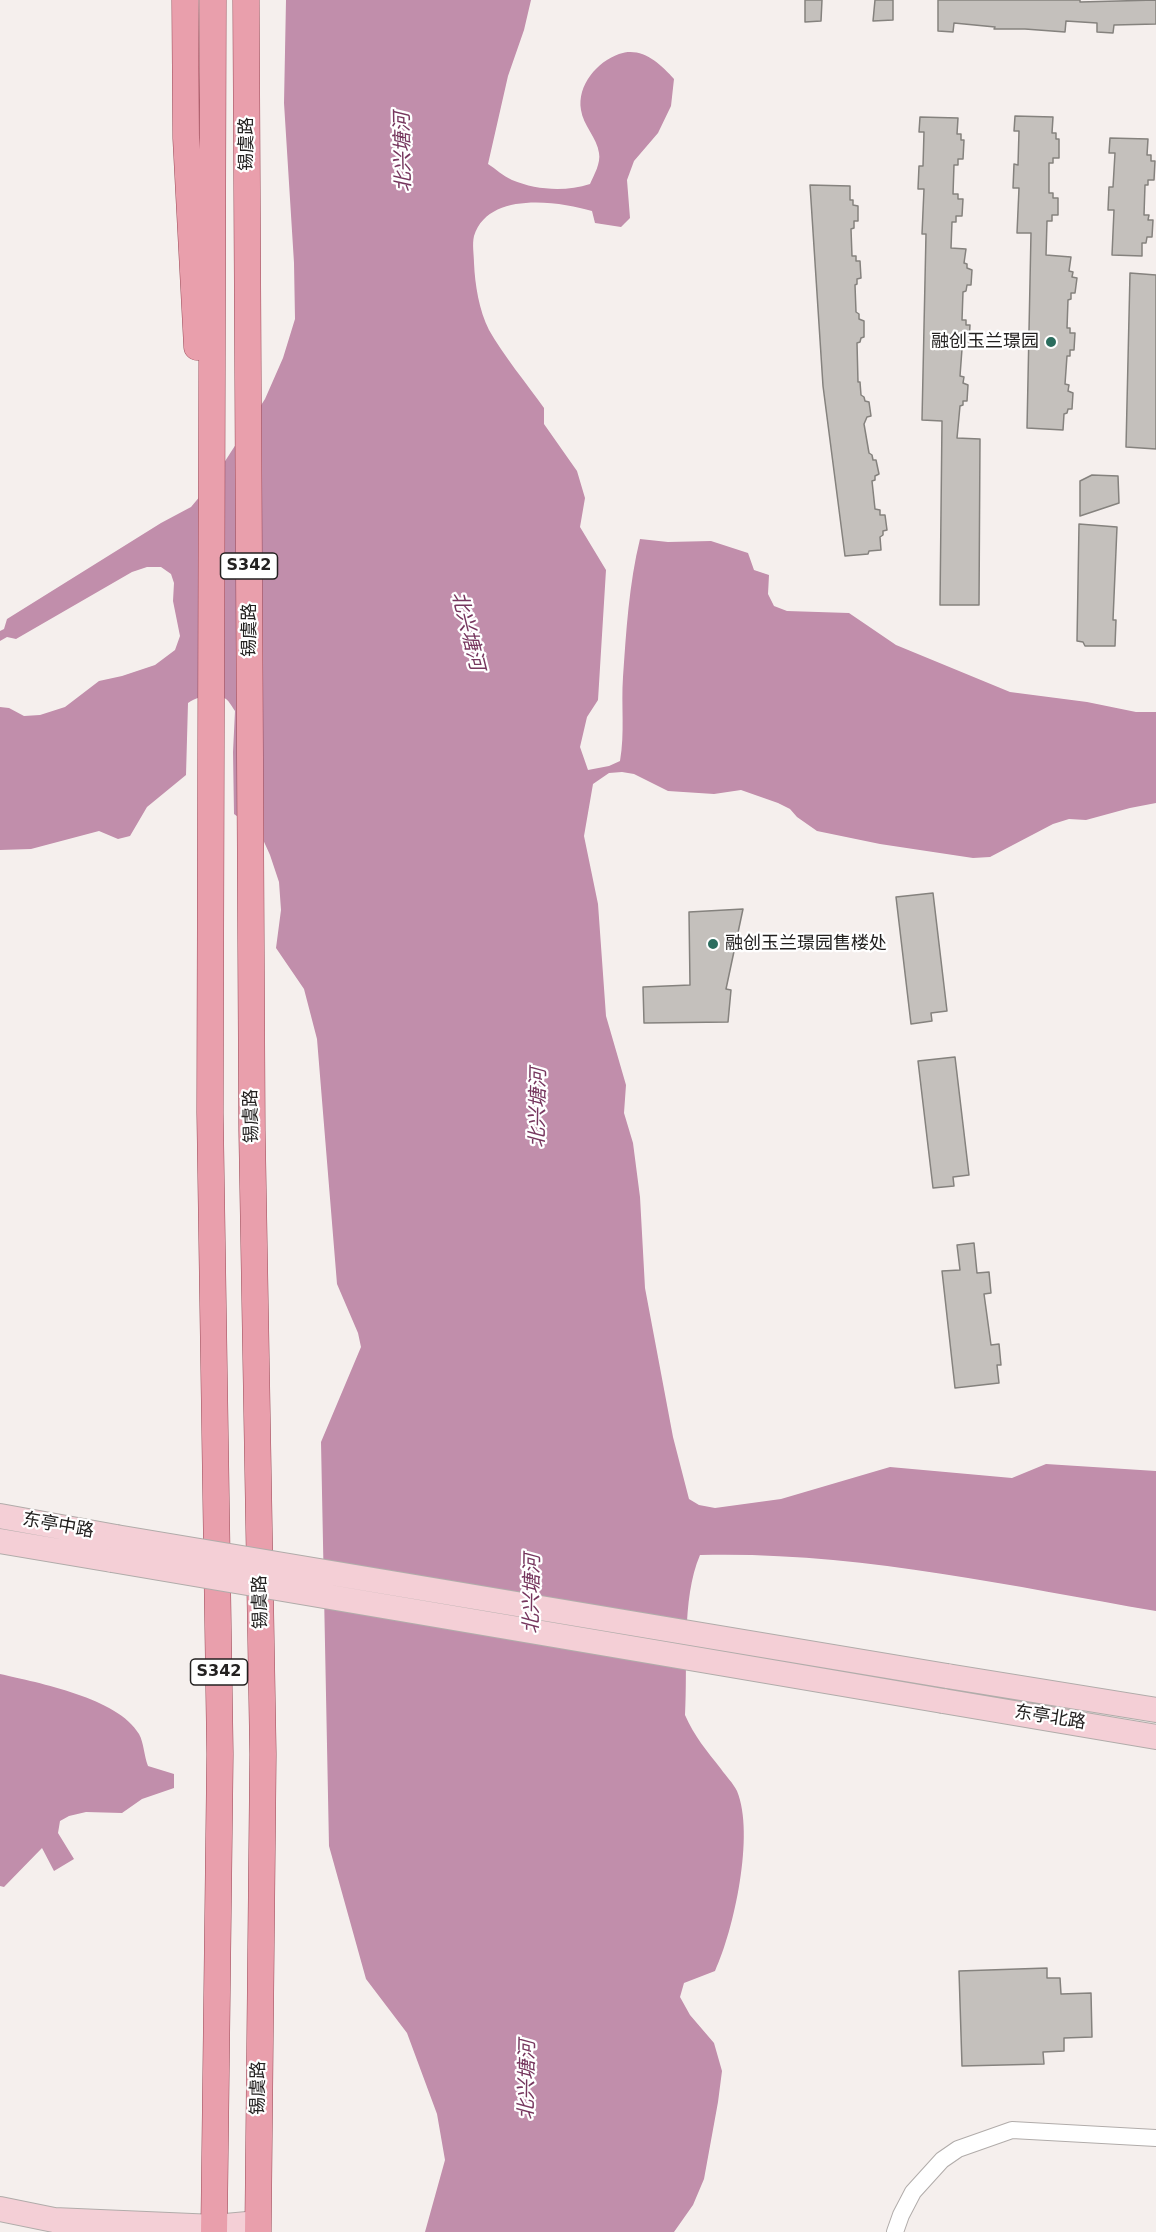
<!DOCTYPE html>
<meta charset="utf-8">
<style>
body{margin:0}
canvas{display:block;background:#f5efed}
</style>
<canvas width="1156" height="2232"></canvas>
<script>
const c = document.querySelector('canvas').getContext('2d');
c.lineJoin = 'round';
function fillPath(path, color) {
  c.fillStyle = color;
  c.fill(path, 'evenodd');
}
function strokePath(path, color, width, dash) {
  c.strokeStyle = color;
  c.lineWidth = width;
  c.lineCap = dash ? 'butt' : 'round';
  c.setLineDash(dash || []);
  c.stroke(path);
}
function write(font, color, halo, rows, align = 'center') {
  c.font = font + ' "DejaVu Sans","Noto Sans SC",sans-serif';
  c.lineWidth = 4.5;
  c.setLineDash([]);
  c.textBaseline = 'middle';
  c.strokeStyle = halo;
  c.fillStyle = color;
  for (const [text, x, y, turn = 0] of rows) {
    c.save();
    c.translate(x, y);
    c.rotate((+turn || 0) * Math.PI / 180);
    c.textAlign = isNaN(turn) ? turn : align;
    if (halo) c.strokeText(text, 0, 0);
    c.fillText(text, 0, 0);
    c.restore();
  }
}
const water = new Path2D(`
 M286 0H531L524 30 508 76 488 164C496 169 503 176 512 180 536 190 565 192 590 184 594 175 601 163 599 153 597 138 583 125 581 110 577 85 597 62 619 54 641 46 660 63 674 79L671 106 658 133 634 161 627 180 630 218 621 227 595 223 592 211C558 201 488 191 474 236 472 244 474 255 474 263 475 285 479 310 489 330 503 355 527 384 544 408V424L577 471 585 498 580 527 606 570 598 700 587 717 580 747 588 770 609 766 620 761C625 733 621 705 623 677 626 633 629 583 640 539L668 542 711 541 748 553 754 570 769 575 768 594 774 606 787 611 849 613 896 645 1010 692 1087 702 1136 712H1156V803L1130 808 1086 820 1069 819 1053 824 990 857 973 858 880 844 817 831 797 817 790 809 778 803 741 790 714 794 668 791 634 774 622 772 609 773 593 784 584 836 598 904 606 1016 626 1085 624 1113 633 1143 640 1197 645 1288 673 1437 689 1499 699 1505 715 1508 781 1499 890 1467 1012 1478 1046 1464 1156 1471V1611C1005 1585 853 1551 700 1555 681 1599 688 1666 685 1715 694 1736 707 1751 721 1769 726 1776 733 1783 737 1791 755 1834 734 1930 715 1971L684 1983 680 1997 690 2015 714 2043 722 2071 718 2102 704 2179 693 2205 674 2232H425L445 2160 437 2114 407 2033 366 1979 329 1846 321 1442 361 1347 358 1333 337 1284 317 1039 304 989 276 948 281 910 279 882 270 855 260 833 234 814 233 752 235 711C233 708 229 701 226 699 214 692 199 696 188 703L186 775 147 807 130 836 118 839 99 831 31 849 0 850V707L9 708 24 716 40 715 65 707 99 681 122 676 155 665 175 650 180 636 173 601 174 583 171 574 161 567H147L132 572 16 639 7 637 0 641V631L4 629 7 619 161 523 191 507 211 483 265 399 283 358 295 319 294 263 284 103Z
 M0 1674C39 1683 118 1698 139 1734 144 1743 144 1756 148 1766L174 1774V1788L142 1799 122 1813 86 1812 69 1816 60 1821 58 1833 74 1859 54 1871 42 1848 4 1887 0 1886Z`);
const building = new Path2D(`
 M805 0H822L821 21 805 22Z
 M875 0H893V20L873 21Z
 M938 0H1080V2L1156 0V24L1114 25 1113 33 1097 32V23L1066 21 1065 32 1025 29H994L995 27 954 23 953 32 938 31Z
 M1015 116 1053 117 1052 133H1056V139H1059V158H1053V163H1049V193H1053V198H1058V215H1052V221H1047L1046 255 1071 257 1069 271 1073 272 1072 277 1077 278 1075 293H1071V299L1068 300 1067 328H1070V333H1075L1074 350H1070V356H1067L1065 384 1069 385 1068 391 1073 393 1072 409H1068L1067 413 1064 414 1063 430 1027 428 1031 233H1017L1019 188H1013L1014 164 1018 165 1019 131H1014Z
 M920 117 958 118 957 134H961V140H964L963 159H958V165H954L953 194H958V199H963L962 216H956V222H952L951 248 966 249 964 263 967 264V268L972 270 971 285H967L966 291 963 292 962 320H966V325H970L969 342H964L965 348 962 349 960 376 964 377 963 383 968 385 967 401H963V405L960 406 957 438 980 439 979 605H940L942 421 922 420 926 234H922L924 189H918L919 166H923L924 132H919Z
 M1110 138 1148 139 1147 155H1151V161H1155L1154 180H1148V185H1145L1144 215H1149L1148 220H1153L1152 237H1147L1146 243H1142V256L1112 255 1114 210H1108L1109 187H1113L1115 153H1109Z
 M810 185 850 186V200H853V205L858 206V221H854V228L851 229 852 256H856V261H860L861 278 857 279V284L855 285 856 312 859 314V319L864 321V337L861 338 860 342 857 343 858 382H860L861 395 864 397 865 401 869 402 871 416 867 417 864 424 869 453 872 455 873 460H876L879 474 875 476V480L872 481 875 509 880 510V515H885L887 530 883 531V535L880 537 881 550 869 551 868 554 845 556 823 386Z
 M1130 273 1156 275V449L1126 447Z
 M1092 475 1118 476 1119 503 1080 516V481Z
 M1079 524 1117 527 1113 620H1116L1115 646H1085L1083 642 1077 641Z
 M933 893 947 1011 931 1013 932 1021 911 1024 896 897Z
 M743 909 726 989 731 990 728 1022 644 1023 643 987 690 985 689 912Z
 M955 1057 969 1175 953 1177 954 1186 933 1188 918 1061Z
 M974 1243 977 1273 989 1272 991 1293 984 1294 991 1345 999 1344 1001 1365H997L999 1383 955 1388 942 1271 960 1270 957 1245Z
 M1047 1968V1978H1060L1061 1994 1091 1993 1092 2037 1064 2038V2051L1043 2052 1044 2064 962 2066 959 1971Z`);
const minor = new Path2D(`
 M895 2232 901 2215 913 2192 942 2160 958 2149 1012 2130 1156 2138`);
const secondary = new Path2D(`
 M0 1516 116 1537
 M0 1541 112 1560
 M947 1676 1156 1710
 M943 1701 1156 1737
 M0 2209 54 2220 215 2227 258 2223`);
const primary = new Path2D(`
 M185 0 186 138 197 347
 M213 0 210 1112 220 1754 214 2232
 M246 0 252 1131 263 1754 258 2232`);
const secondaryBridge = new Path2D(`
 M116 1537 947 1676
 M112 1560 943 1701`);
const markers = [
 [1051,342,6,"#2b6d5e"],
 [713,944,6,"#2b6d5e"]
];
const shields = [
 [249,566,57],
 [219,1672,57]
];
const shieldNames = [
 ["S342",249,566],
 ["S342",219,1672]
];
const streetNames = [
 ["锡虞路",247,144,-90],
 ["锡虞路",250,630,-90],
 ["锡虞路",252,1116,-91],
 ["东亭中路",58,1526,10],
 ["锡虞路",261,1602,-91],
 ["东亭北路",1050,1718,9],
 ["锡虞路",259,2088,-89]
];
const poiNames = [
 ["融创玉兰璟园",1039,342],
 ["融创玉兰璟园售楼处",725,944,"left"]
];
const waterNames = [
 ["北兴塘河",404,152,-91],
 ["北兴塘河",467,631,76],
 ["北兴塘河",539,1108,-89],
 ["北兴塘河",533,1594,-89],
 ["北兴塘河",528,2080,-89]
];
fillPath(water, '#c18eab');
fillPath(building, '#c4c0bc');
strokePath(building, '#85827e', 1.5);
strokePath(minor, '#b1acaa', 18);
strokePath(secondary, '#b1acaa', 26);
strokePath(primary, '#9a4957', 27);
strokePath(minor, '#fff', 16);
strokePath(secondary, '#f4cfd6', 24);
strokePath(primary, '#e99fac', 26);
strokePath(secondaryBridge, '#b1acaa', 26, []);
strokePath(secondaryBridge, '#f4cfd6', 24);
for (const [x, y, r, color] of markers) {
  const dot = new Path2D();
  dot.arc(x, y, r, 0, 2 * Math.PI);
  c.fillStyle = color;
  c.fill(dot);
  strokePath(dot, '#fff', 2);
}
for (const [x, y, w] of shields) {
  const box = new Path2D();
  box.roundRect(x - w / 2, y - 13, w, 26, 4.5);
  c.fillStyle = '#fff';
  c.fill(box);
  strokePath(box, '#232120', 1.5);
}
write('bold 16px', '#232120', null, shieldNames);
write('18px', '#232120', '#fff', streetNames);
write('18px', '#232120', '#fff', poiNames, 'right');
write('italic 20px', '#76365e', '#fff', waterNames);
</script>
